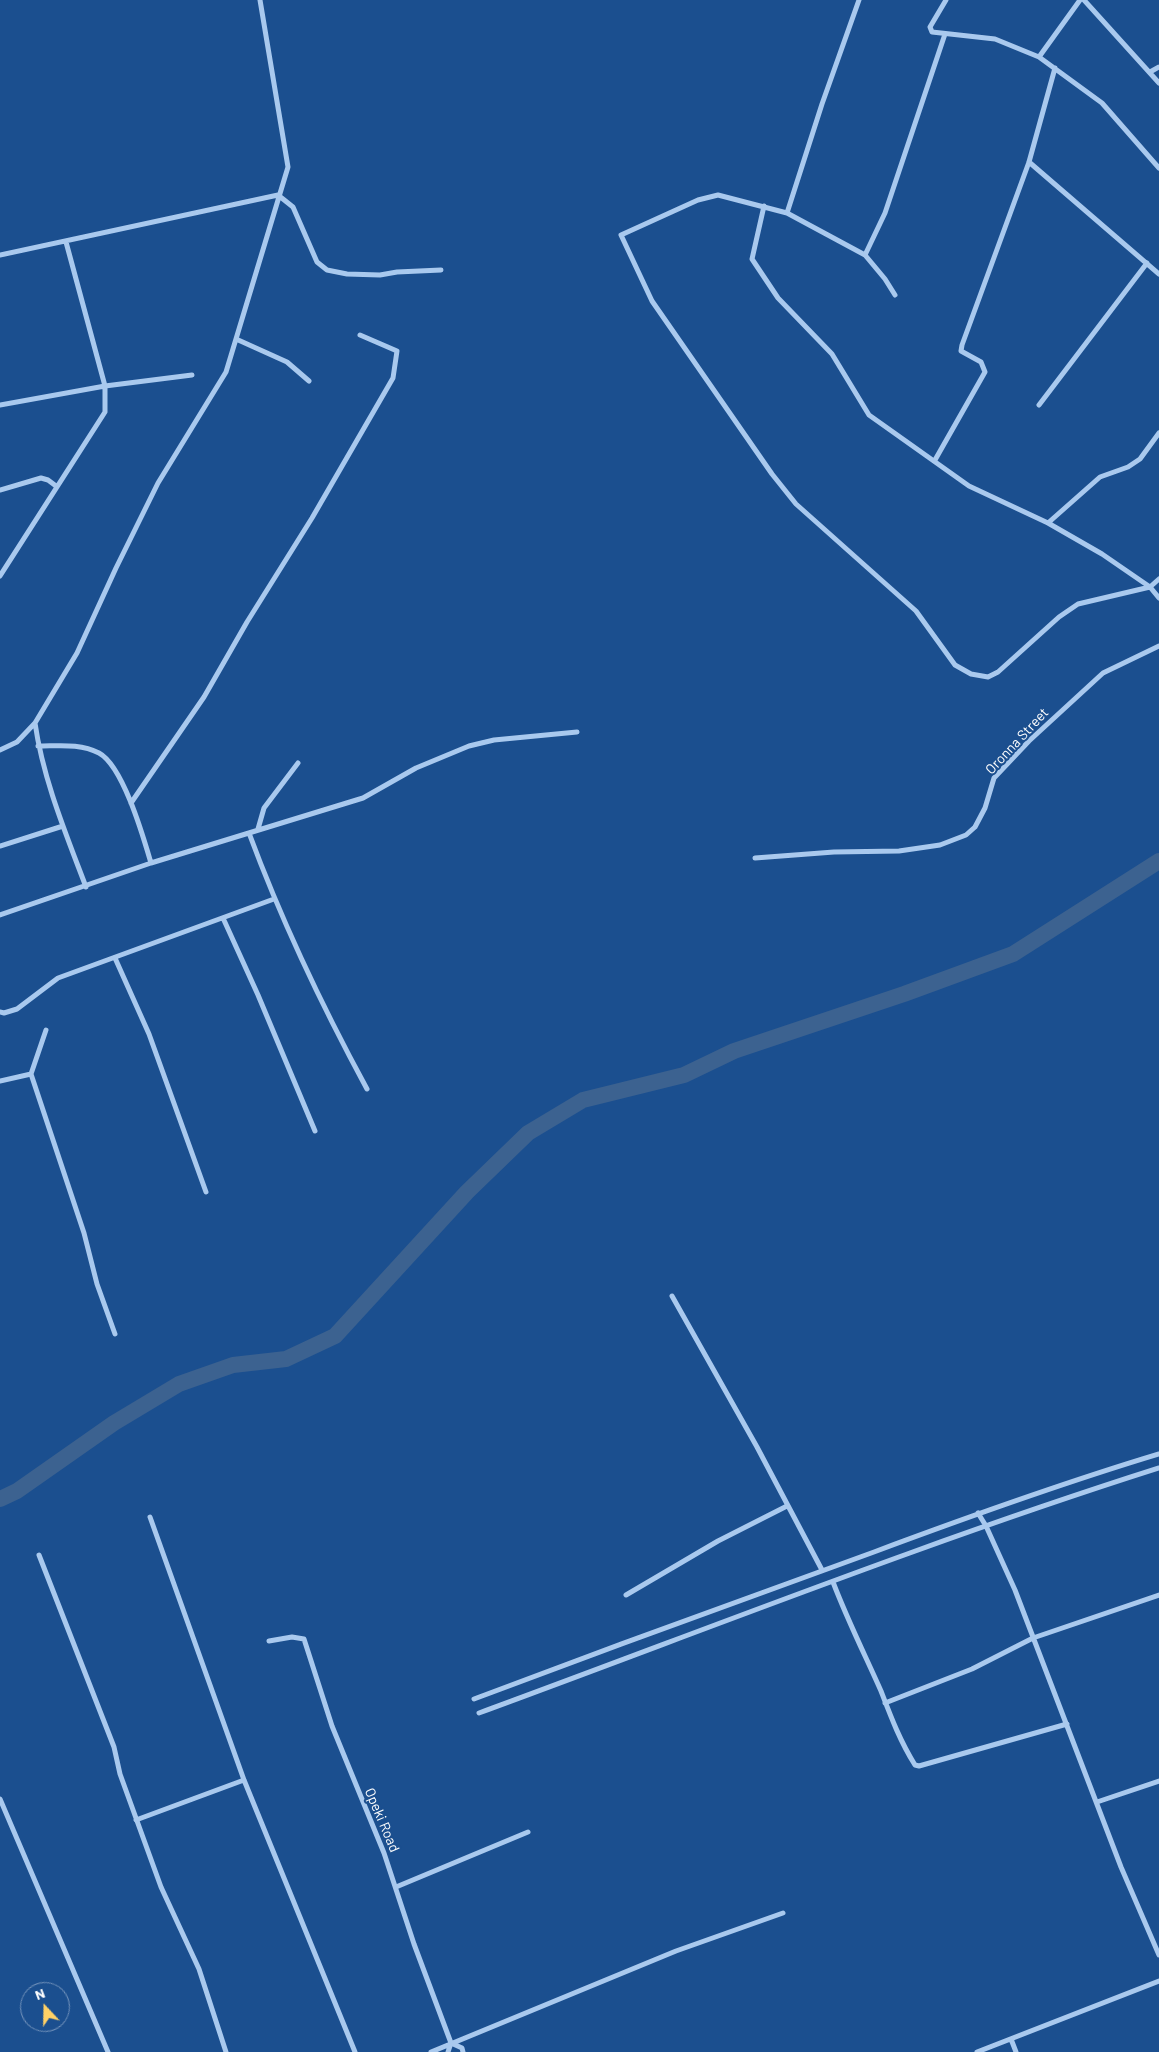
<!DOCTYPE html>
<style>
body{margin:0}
#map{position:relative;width:1159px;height:2052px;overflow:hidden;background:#1b4f8f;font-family:Barlow,sans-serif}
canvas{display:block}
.north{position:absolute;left:20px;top:1982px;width:50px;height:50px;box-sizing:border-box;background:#1b4f8f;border:1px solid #7695bc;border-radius:50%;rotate:339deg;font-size:14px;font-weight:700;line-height:20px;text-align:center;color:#fff}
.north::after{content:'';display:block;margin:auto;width:18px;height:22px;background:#ffd166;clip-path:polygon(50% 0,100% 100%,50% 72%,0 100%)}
</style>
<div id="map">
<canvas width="1159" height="2052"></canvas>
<div class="north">N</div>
</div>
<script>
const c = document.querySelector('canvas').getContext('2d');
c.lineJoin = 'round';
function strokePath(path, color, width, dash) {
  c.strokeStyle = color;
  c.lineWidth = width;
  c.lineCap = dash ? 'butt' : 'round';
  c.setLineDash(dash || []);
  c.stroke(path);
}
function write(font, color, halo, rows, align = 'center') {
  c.font = font + ' Barlow,sans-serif';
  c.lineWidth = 4;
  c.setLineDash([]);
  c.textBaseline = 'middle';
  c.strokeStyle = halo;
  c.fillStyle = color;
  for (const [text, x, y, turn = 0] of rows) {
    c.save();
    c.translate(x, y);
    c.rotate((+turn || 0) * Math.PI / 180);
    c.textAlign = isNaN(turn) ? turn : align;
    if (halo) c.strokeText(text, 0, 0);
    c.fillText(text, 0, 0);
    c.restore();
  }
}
const river = new Path2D(`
 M0 1499 17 1491 114 1423 179 1384 233 1365 286 1359 335 1336 467 1192 528 1133 583 1100 684 1075 734 1051 904 994 1013 954 1159 861`);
const minor = new Path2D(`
 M946 0 930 27 932 32 995 39 1039 57 1102 103 1159 168
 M1084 0 1159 83
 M1039 57 1080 0
 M1150 72 1159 67
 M1029 162 1159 274
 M764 206 752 259 778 298 832 354 869 415 969 486 1048 523 1102 554 1150 587 1159 598
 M787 213 822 104 859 0
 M0 255 278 195 293 207 317 262 327 270 347 274 380 275 397 272 441 270
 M865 255 787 213 718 195 698 200 621 235 652 301 772 474 796 504 916 611 955 665 971 674 988 677 998 672 1059 617 1078 604 1150 587 1159 579
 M895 295 885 279 865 255 885 213 945 34
 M236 339 287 362 309 381
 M0 405 105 386 192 375
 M1039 405 1147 263
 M935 460 985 372 981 362 961 351 962 345 1029 162 1055 68
 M0 490 41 478 48 480 56 486
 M1048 523 1100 477 1128 467 1140 459 1159 433
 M0 576 105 412V386L66 242
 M35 723C43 779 66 834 86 887
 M38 746C59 746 80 743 99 753 123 766 143 836 151 863
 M0 750 17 742 35 723 77 653 116 568 158 483 226 372 288 167 260 0
 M131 803 204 697 247 622 312 518 393 378 397 351 360 335
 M258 829 264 808 298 763
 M249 833C282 922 322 1006 367 1089
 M0 846 63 826
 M755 858 834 852 899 851 940 845 966 835 975 827 985 808 994 778 1029 741 1103 673 1159 646
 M0 915 151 863 363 798 416 768 469 746 494 740 577 732
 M223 918 258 995 315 1131
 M115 958 149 1034 206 1192
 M0 1012 4 1013 17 1009 58 978 274 899
 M46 1030 31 1074 84 1233 97 1284 115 1334
 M0 1081 31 1074
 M672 1296 757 1447 822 1570
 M978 1513 986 1526 1015 1590 1121 1867 1159 1955
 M150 1517 244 1780 355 2052
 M39 1555 114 1747 120 1774 161 1887 199 1969 226 2052
 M833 1582C847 1619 865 1655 881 1691 891 1717 900 1741 915 1765L919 1766 1067 1724
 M626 1595 718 1541 787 1506
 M269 1641 292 1637 304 1639 332 1726 384 1853 414 1944 451 2043
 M474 1699C607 1649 740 1600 874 1552 968 1517 1063 1483 1159 1454
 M885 1703 972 1669 1033 1638 1159 1595
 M479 1713C705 1630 929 1541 1159 1468
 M0 1799 108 2052
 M1097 1802 1159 1781
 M136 1820 244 1780
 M396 1887 528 1832
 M1011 2039 1016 2052
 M431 2052 676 1951 783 1913
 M448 2052 451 2043 462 2048 463 2052
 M977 2052 1159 1981`);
const streetNames = [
 ["Oronna Street",1017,741,-47],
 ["Opeki Road",382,1820,67]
];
strokePath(river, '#3c6290', 16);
strokePath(minor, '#a9c9ee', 5);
write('14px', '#fff', '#1b4f8f', streetNames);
</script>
